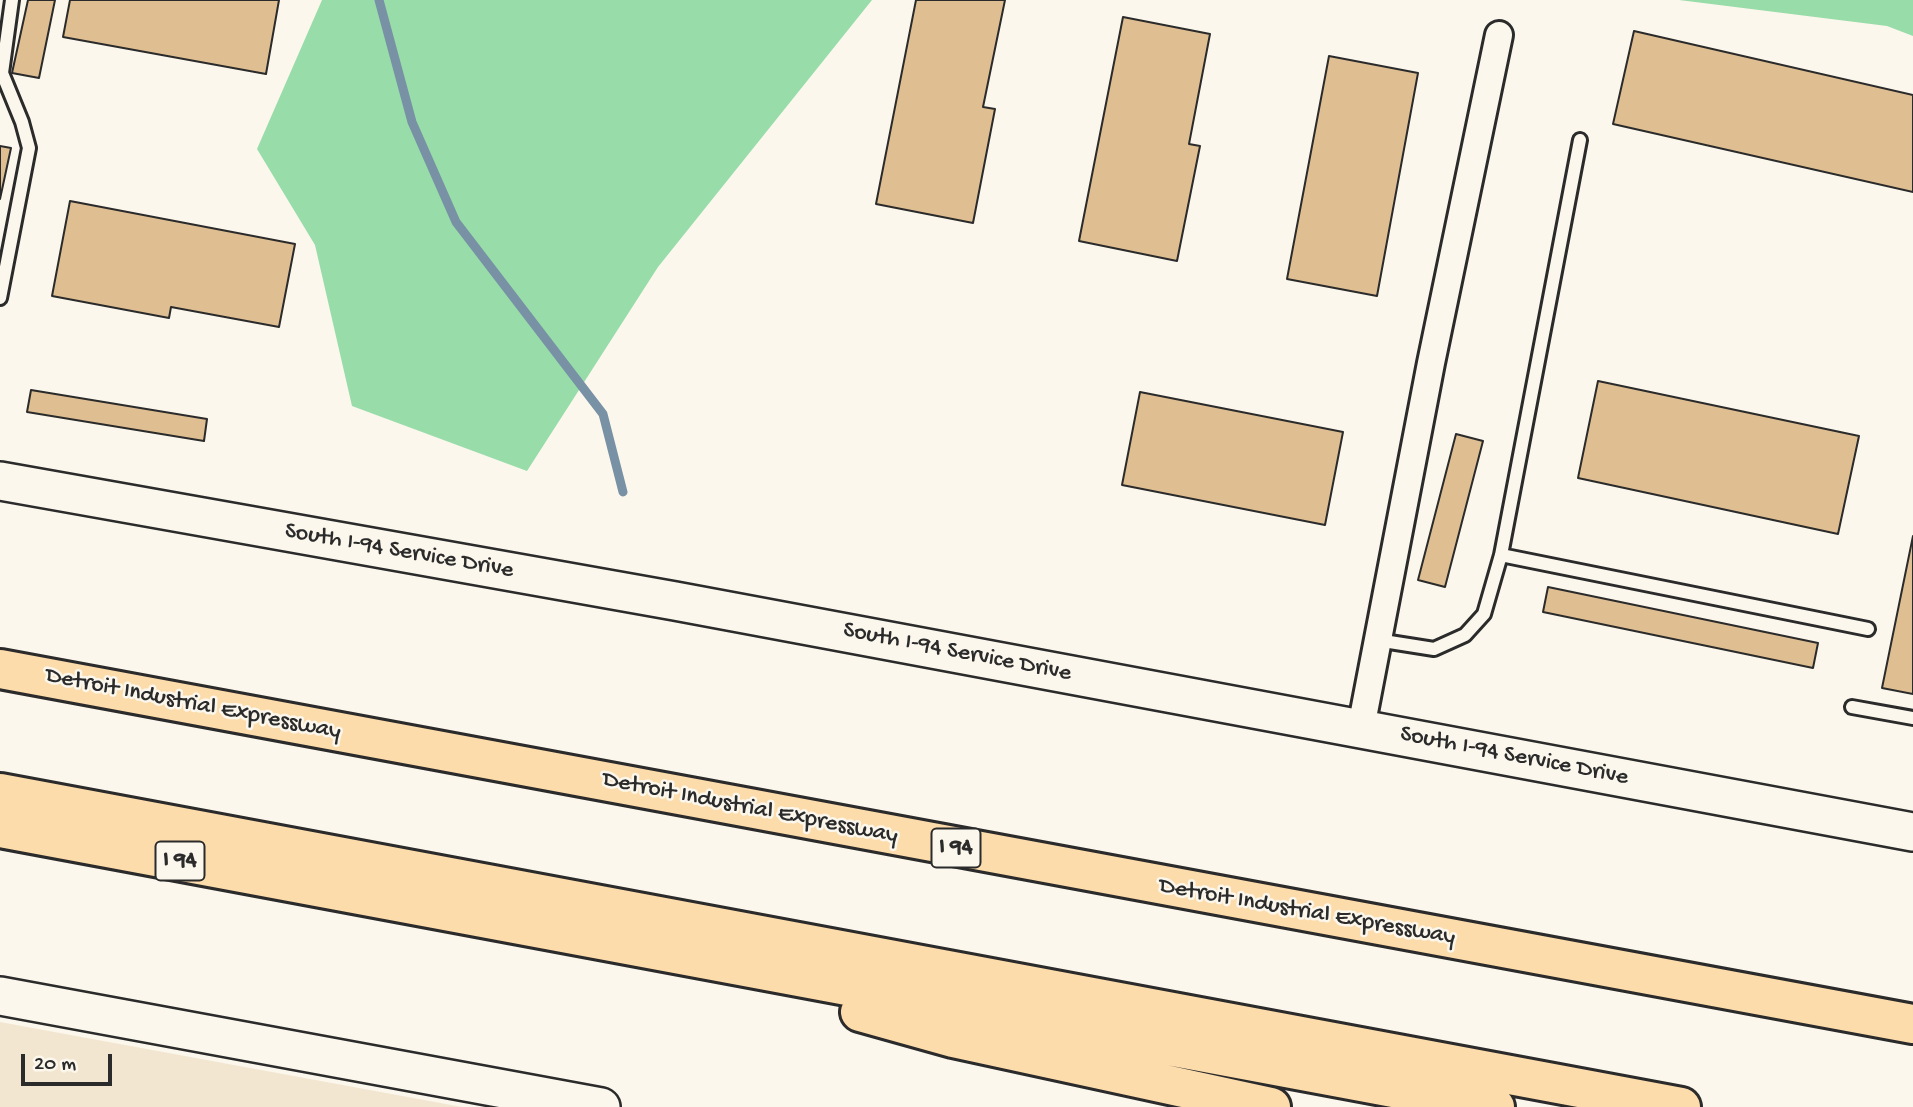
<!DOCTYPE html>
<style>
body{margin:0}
#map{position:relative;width:1913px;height:1107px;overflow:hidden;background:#fbf7ec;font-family:"Gochi Hand",sans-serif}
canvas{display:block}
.scale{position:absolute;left:21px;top:1054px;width:91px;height:32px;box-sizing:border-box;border:4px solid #2b2b2b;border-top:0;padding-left:9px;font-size:21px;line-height:24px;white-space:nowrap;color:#2b2b2b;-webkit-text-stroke:5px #fbf7ec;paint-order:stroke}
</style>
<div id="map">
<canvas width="1913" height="1107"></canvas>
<div class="scale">20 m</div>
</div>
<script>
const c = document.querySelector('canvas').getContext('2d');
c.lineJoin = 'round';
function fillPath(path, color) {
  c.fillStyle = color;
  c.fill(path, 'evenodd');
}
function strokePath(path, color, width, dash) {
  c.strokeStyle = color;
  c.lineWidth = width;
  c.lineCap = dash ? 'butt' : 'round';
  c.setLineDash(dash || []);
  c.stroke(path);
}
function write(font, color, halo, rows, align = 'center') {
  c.font = font + ' "Gochi Hand",sans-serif';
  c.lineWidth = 5;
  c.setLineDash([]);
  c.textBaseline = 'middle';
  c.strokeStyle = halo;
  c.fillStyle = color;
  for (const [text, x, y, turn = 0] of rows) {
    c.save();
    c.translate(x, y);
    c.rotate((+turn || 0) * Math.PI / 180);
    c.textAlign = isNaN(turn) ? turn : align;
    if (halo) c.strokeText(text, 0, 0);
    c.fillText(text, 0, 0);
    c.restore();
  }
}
const built = new Path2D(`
 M0 1022 446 1104 462 1107H0Z`);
const green = new Path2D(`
 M322 0H872L658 267 527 471 352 406 315 245 257 149Z
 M1679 0H1913V36L1887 26Z`);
const stream = new Path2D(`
 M379 0 412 122 456 222 603 414 623 492`);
const building = new Path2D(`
 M28 0H55L39 78 12 73Z
 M70 0H279L266 74 63 37Z
 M916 0H1005L983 107 995 109 973 223 876 204Z
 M1123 17 1210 34 1189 144 1200 146 1177 261 1079 241Z
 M1634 31 1913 95V192L1613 124Z
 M1329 56 1418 73 1377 296 1287 279Z
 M0 146 11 148 0 199Z
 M70 201 295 244 279 327 171 307 169 318 52 296Z
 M1598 381 1859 436 1838 534 1578 478Z
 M31 390 207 419 204 441 27 412Z
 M1140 392 1343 432 1325 525 1122 485Z
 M1456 434 1483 441 1445 587 1418 580Z
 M1913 536V694L1882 688Z
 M1548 587 1818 643 1813 668 1543 612Z`);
const lane = new Path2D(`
 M0 298 29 148 22 122 2 73 12 0
 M1501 555 1868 629
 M1377 640 1434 649 1465 635 1484 614 1501 555 1580 140
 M1852 707 1913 718`);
const street = new Path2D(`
 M1361 728 1431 363 1499 35`);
const secondary = new Path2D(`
 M0 481 675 601 1913 832
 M0 996 601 1107`);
const highway = new Path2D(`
 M0 669 1913 1024
 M0 793 1681 1107
 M0 828 1495 1107
 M860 1012 953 1038 1271 1107`);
const shields = [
 [956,848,49],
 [180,861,49]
];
const shieldNames = [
 ["I 94",956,848],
 ["I 94",180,861]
];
const streetNames = [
 ["South I-94 Service Drive",399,552,10],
 ["South I-94 Service Drive",957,653,11],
 ["Detroit Industrial Expressway",193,705,11],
 ["South I-94 Service Drive",1514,757,11],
 ["Detroit Industrial Expressway",750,809,11],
 ["Detroit Industrial Expressway",1307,913,10]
];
fillPath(built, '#f3e6d1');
fillPath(green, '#98dca9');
strokePath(stream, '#7891a5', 9);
fillPath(building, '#dfbf92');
strokePath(building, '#2b2b2b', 2);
strokePath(lane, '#2b2b2b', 18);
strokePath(street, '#2b2b2b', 32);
strokePath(secondary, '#2b2b2b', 42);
strokePath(highway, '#2b2b2b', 44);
strokePath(lane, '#fbf7ec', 12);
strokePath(street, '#fbf7ec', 26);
strokePath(secondary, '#fbf7ec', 37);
strokePath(highway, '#fddcac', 38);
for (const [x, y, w] of shields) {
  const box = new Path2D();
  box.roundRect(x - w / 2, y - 19.5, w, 39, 5);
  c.fillStyle = '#fbf7ec';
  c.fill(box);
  strokePath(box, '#2b2b2b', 2);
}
write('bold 23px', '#2b2b2b', null, shieldNames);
write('24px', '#2b2b2b', '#fbf7ec', streetNames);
</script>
